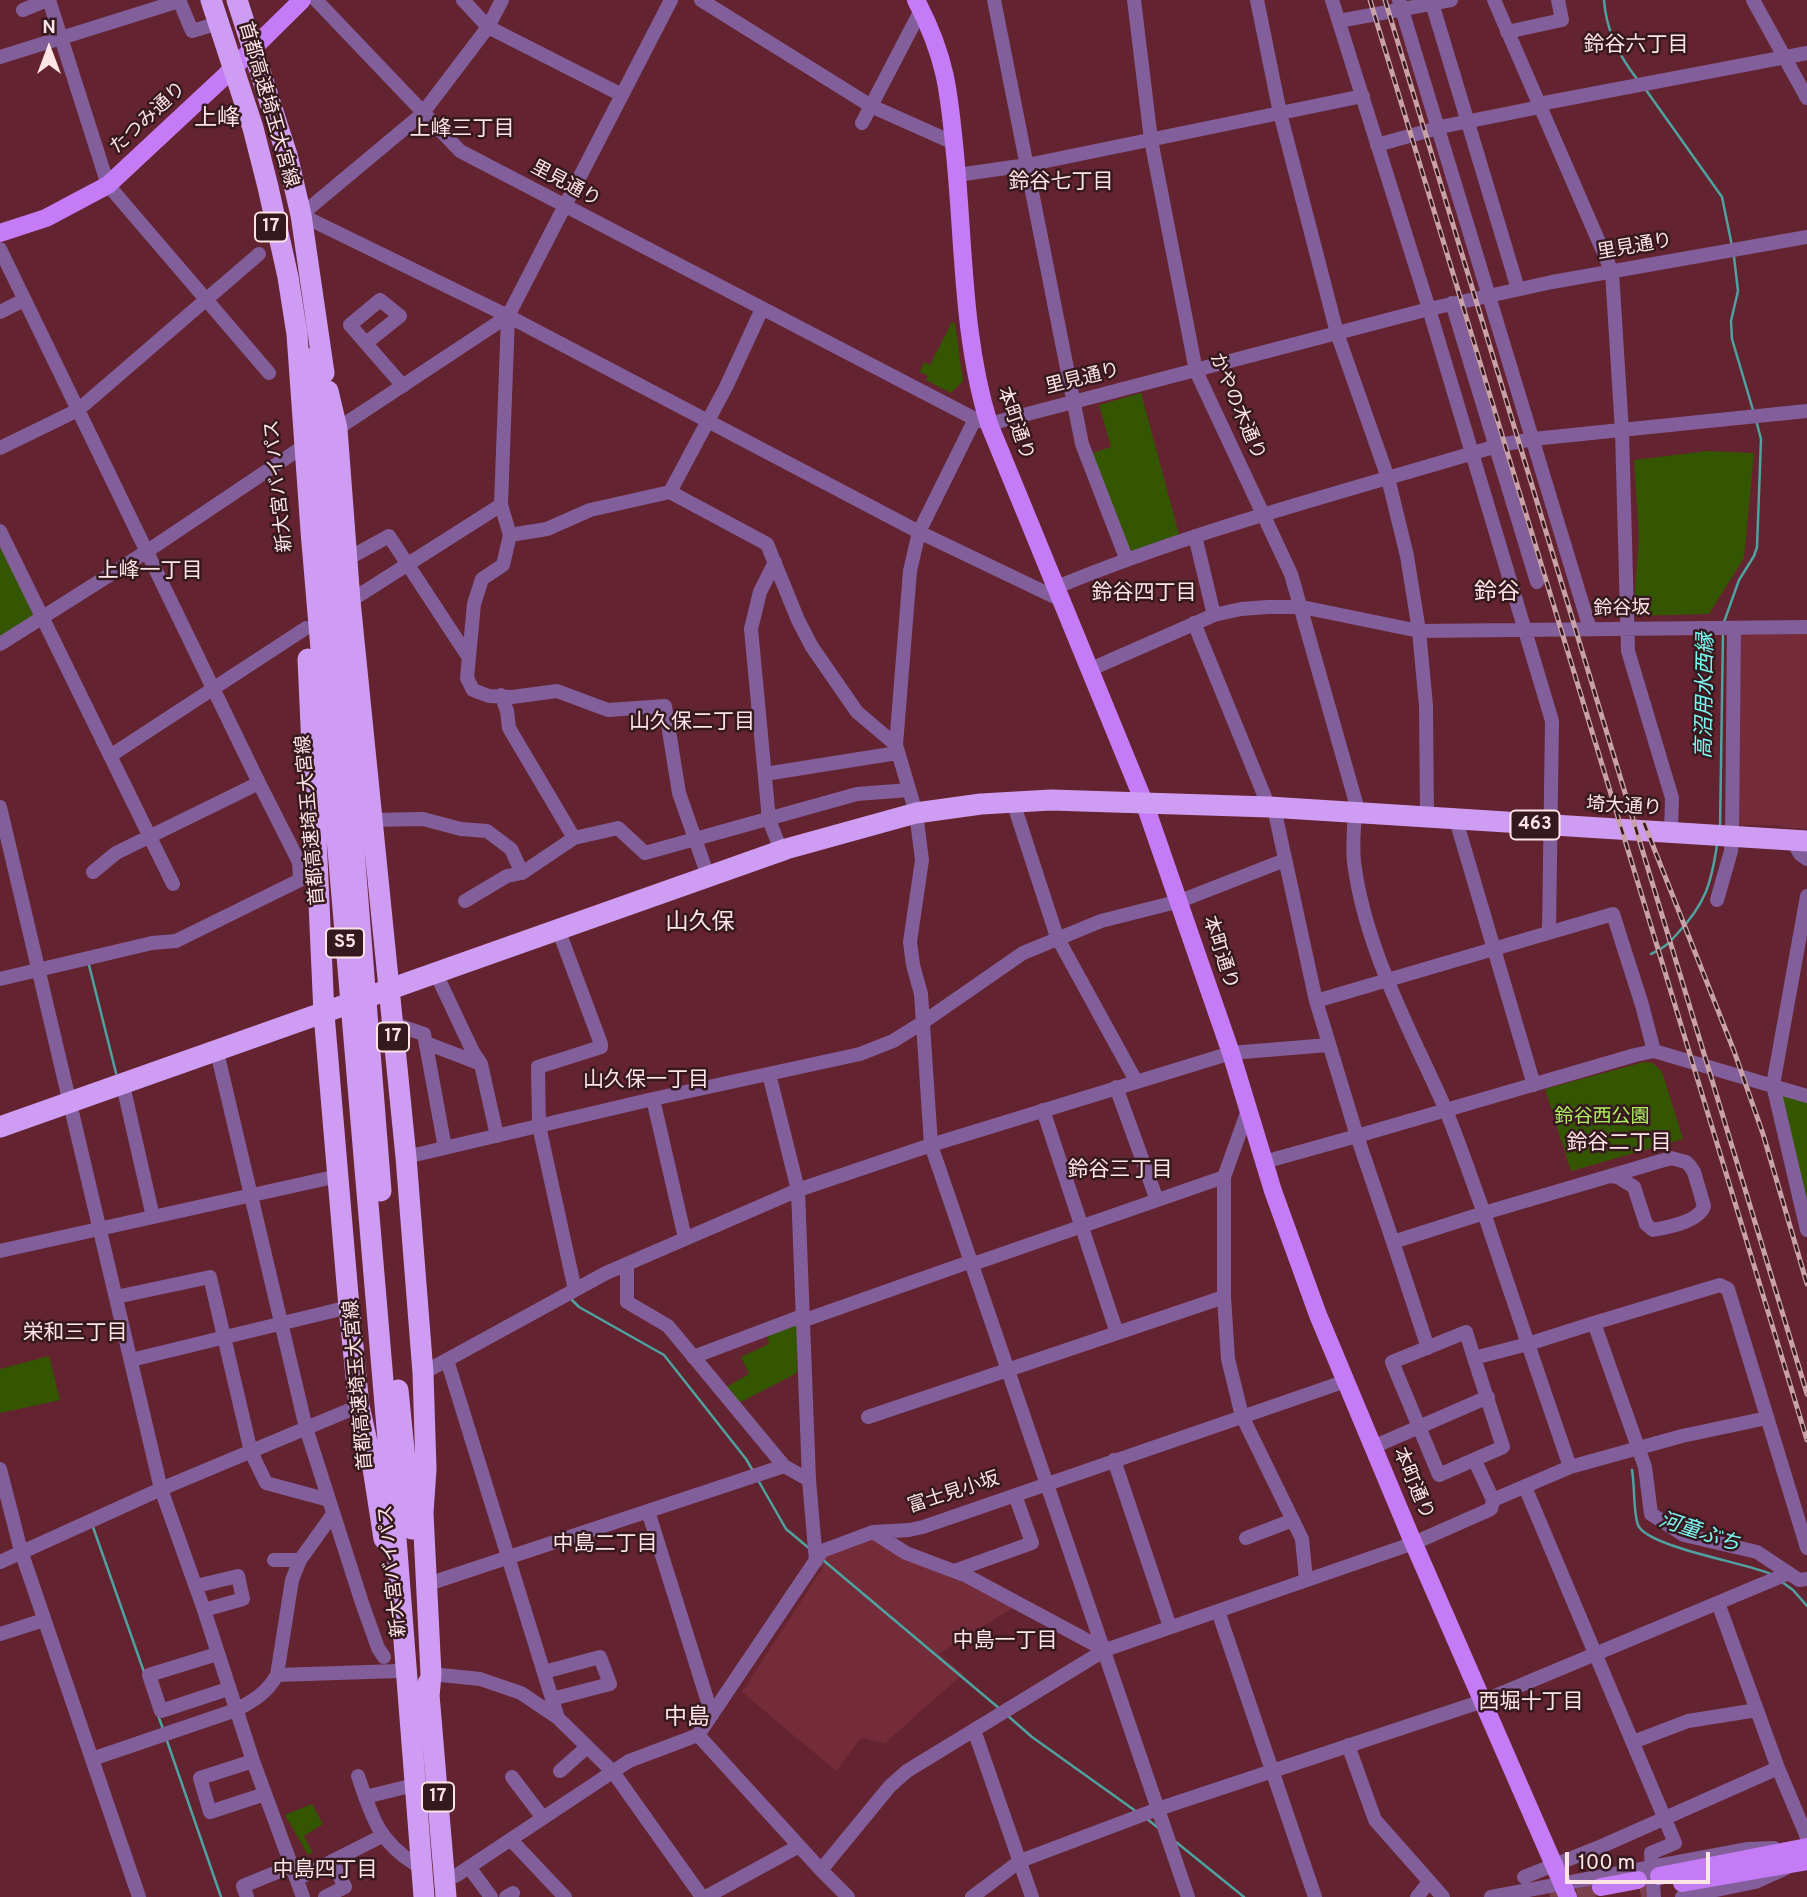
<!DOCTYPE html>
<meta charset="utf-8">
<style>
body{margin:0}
#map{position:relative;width:1807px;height:1897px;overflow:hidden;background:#642330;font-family:Overpass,sans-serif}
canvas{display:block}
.north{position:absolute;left:14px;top:14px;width:70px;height:70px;-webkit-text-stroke:5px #36191e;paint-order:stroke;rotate:0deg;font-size:19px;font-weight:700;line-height:28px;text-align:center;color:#fde4e6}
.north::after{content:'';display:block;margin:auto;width:24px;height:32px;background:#fde4e6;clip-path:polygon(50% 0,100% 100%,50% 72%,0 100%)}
.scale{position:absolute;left:1565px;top:1852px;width:145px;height:32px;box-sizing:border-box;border:4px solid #fde4e6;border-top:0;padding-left:9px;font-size:21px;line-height:24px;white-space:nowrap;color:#fde4e6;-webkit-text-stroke:5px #36191e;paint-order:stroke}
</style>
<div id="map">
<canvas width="1807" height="1897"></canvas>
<div class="north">N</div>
<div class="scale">100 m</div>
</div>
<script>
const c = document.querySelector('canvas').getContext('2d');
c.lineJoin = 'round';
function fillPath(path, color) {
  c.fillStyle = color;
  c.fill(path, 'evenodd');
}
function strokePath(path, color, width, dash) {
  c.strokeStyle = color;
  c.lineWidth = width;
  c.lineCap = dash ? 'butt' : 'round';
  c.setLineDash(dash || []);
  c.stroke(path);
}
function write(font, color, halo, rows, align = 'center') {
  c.font = font + ' Overpass,"Noto Sans JP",sans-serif';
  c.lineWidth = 5;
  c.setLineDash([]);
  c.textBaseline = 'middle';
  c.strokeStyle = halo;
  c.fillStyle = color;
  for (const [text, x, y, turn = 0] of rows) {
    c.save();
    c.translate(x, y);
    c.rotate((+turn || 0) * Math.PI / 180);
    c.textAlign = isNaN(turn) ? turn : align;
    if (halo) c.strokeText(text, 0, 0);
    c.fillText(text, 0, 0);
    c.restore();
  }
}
const built = new Path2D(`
 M1807 631V829L1781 827 1780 825H1737L1738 635 1741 632Z
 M875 1535 1017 1605 939 1654 963 1674 885 1743 861 1738 836 1771 742 1692 822 1569 824 1556Z`);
const green = new Path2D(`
 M952 322 955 324 963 381 951 393 926 380 928 376 920 372 924 362 930 365Z
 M1141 393 1180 538 1130 556 1089 454 1111 447 1099 405Z
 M1707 451 1754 453 1744 558 1709 614 1633 616 1639 537 1634 460Z
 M0 539 34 605 33 618 0 639Z
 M1644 1062 1653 1063 1662 1072 1683 1139 1571 1171 1545 1089Z
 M1784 1092 1807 1100V1207L1779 1099Z
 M797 1322V1373L737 1404 723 1389 749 1374 741 1357 769 1344 767 1331Z
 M49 1356 60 1400 0 1413V1369Z
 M312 1804 323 1824 304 1836 313 1853 308 1855 285 1815Z`);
const stream = new Path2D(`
 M1604 0C1606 30 1619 56 1637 79
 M1646 90 1722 197 1732 246
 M1734 257 1738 291 1731 321 1732 339 1753 410
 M1724 622 1739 580 1754 556 1757 547 1761 439 1756 420
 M1720 828 1723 632
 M1651 954C1663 949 1669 943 1677 934 1705 904 1711 885 1717 845
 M89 965 116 1073
 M571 1299 579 1307 664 1355 746 1459 753 1471
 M1632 1470C1635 1486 1633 1511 1638 1525 1647 1547 1746 1563 1771 1574
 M758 1480 786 1529 810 1549
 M93 1527 144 1672
 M823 1560 1000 1709
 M1782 1582 1793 1590 1807 1606
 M158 1715 163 1729
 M1008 1716 1032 1737 1137 1812
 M166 1738 221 1897
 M1146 1818 1157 1827
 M1176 1842 1244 1897`);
const majorTunnel = new Path2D(`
 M1640 1890 1661 1887
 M1550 1897 1601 1887`);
const minor = new Path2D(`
 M49 0 108 185 269 373
 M179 0 192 31 209 26
 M316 0 460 151 975 419 989 424 1429 309 1552 282 1807 237
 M463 0 488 27 622 95
 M502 0 488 27 422 114 301 215 508 316 919 532 1063 601
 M701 0 871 106 862 123
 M994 0 1082 444 1126 558
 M1134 0 1151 140 1196 371 1291 574 1356 803C1354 823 1352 842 1354 862 1365 949 1410 1029 1445 1108 1459 1142 1471 1178 1484 1213L1671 1158 1686 1162 1690 1166 1694 1172 1704 1206C1699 1222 1668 1227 1653 1230L1646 1224 1634 1187 1618 1177 1609 1176
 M1257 0 1280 113 1337 333 1388 478 1407 556 1419 631 1426 706 1427 818
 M1332 0 1429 309 1552 721 1549 931
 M1399 0 1590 629
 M1494 0 1612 272 1622 431 1628 651 1672 798 1671 833
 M1753 0 1807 98
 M1432 3 1518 289
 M23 10 47 0
 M921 10 871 106 954 143
 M1339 21 1451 0
 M1507 32 1562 20 1558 0
 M0 57 179 1
 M1539 104 1807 53
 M1377 145 1445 126 1540 107
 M957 175 1027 165 1363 96
 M0 249 259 783 299 862 300 880 176 941 152 943 0 979
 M1452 303 1537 582
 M0 312 24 300
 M366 343 400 316 380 300 350 325 403 386
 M975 419 919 532 910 571 896 745 916 813 922 860 910 942 913 965 921 994 931 1145 1188 1897
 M332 435 337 429 508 316
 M0 448 78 410 259 254
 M670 492 767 544 798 620 812 647 857 712 896 745
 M501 505 508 316 671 0
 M0 531 173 884
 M510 535 547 529 590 510 670 492 726 387 762 309
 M1195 536 1214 615
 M347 559 389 536 469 658
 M775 562 760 592 751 629 769 820 781 850
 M1057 587C1200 528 1351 490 1500 445L1533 439 1807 411
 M350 601 501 505 510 535 503 565 482 579 474 604 467 678 473 690 489 696 512 697 557 691 608 710 665 706 679 793 708 876
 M1194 623 1269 807
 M0 644 146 552 298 450
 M1091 669 1214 615 1241 609 1268 607H1302L1419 631 1807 627
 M501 695 507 711 509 728 574 838
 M110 756 306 628
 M765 774 897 753
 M1013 802 1057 937 1136 1081
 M0 807 161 1489 204 1610 253 1761 303 1897
 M1274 808 1316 1001 1357 1136 1635 1055 1654 1051 1807 1096
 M372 820 423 819 461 829 487 831 511 849 522 873
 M1456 820 1534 1085
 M1793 841 1800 854 1807 859
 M93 872 116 853 259 783
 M1807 896 1773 1085 1807 1230
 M1717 900 1731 851 1732 837 1734 628
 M465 901 507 876 522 873 574 838 618 828 645 853 857 794 909 790
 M558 929 601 1044V1047L538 1067 539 1126 575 1290
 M440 982 473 1052 481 1064 497 1136
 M1316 1001 1613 914 1642 1005 1654 1051
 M391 1023 424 1034 445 1148
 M426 1043 481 1064
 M217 1052 306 1428 362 1603 378 1648 384 1657
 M769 1074 798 1190 809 1480 816 1561
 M123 1085 153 1217
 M1116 1087 1157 1200
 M1043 1110 1117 1333
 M1248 1110 1224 1177V1297L1228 1359 1242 1416 1302 1539 1306 1580
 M406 1157 653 1099
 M1264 1162 1357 1136 1393 1242 1484 1213 1528 1344 1474 1358 1503 1447 1439 1475 1392 1362 1466 1332 1474 1358
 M685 1238 653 1099 860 1054 893 1041 922 1023 1023 953 1101 921 1180 901 1285 860
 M1393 1242 1428 1348
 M0 1251 338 1176
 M627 1264V1302L668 1326 784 1466 809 1480
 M973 1264 1224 1177
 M116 1297 210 1277 251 1452 266 1483 329 1500
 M802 1321 972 1261
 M693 1357 802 1316
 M131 1360 349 1307
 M447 1360 558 1718
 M423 1373 606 1273 798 1190 931 1145 1231 1053 1328 1045
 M868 1417 1224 1297
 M1373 1447 1488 1397
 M1114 1460 1170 1627
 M1475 1461 1493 1500
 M1570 1467 1528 1344 1594 1323
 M0 1469 21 1551 139 1897
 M1525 1487 1675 1843 1651 1853 1654 1897
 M648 1511 712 1715
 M873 1532 909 1530 923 1527 1346 1381
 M1246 1538 1293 1520
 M1807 1548 1728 1289 1720 1285 1594 1323 1645 1467 1651 1514 1684 1535 1757 1552 1799 1580 1807 1579
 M274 1560H300
 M0 1562 161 1489 359 1406
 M954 1571 1032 1543 1015 1495
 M428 1584 784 1466
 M196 1586 238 1576 243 1599 204 1610
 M1718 1603 1778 1768 1807 1837
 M1218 1611 1315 1897
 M0 1634 44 1620
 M217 1654 149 1675 161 1711 228 1689
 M544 1672 600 1657 610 1684 552 1699
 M431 1674 480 1679 521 1693 558 1718 613 1772 702 1897
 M277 1675 398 1671
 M974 1730 1032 1897
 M698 1735 822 1551 873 1532 906 1553 967 1576 1105 1650
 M1633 1742 1688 1721 1757 1710
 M1348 1745 1375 1820 1443 1897
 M92 1759 236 1710C253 1701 267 1693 277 1675L292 1580 300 1560 333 1514
 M253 1761 200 1778 210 1812 265 1794
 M560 1771 587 1747
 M358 1776C372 1816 377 1840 415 1864
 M512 1777 543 1818
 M365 1797 406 1787
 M511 1840 565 1897
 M469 1867 491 1897
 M1524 1877 1602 1846 1778 1768
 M297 1879 382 1836
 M444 1881 457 1875 629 1761 698 1735 821 1870
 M247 1897 243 1886 292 1866
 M325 1897 345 1887 332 1861
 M506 1897 513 1893
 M706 1897 799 1846
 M848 1897 821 1870 890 1786 907 1771 1105 1650 1414 1543 1491 1509 1493 1500 1570 1467 1682 1436 1767 1418
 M972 1897 1020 1861 1158 1809 1483 1701 1789 1573
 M1417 1897 1429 1882
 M1491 1897 1748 1849 1774 1848
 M1682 1897 1755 1882 1786 1868`);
const major = new Path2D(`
 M916 0C946 57 949 91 955 154 964 243 962 337 989 424L1144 802 1231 1053 1273 1191 1318 1315 1410 1535 1568 1897
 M0 233 46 218 108 185 226 75 302 0
 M1659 1876 1807 1847
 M1682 1883 1807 1861
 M1601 1887 1638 1880`);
const highway = new Path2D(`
 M211 0 253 128 268 187 288 277 297 334 311 531 392 1487 424 1897
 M237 0 287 155 301 215 324 373
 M313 358 320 420 381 1191
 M328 391 337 429 350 601 406 1157 423 1373 426 1469 423 1513 431 1674 429 1697
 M308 659 324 1014 349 1307 359 1406 373 1468 384 1539
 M0 1127 786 849 916 813 981 804 1051 800 1269 807 1807 841
 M398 1390 412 1529
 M428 1683 446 1897`);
const rail = new Path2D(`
 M1370 0 1807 1440
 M1385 0 1807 1394
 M1644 823 1734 1051 1763 1134 1807 1284`);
const shields = [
 [271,227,32],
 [1535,825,49],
 [345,943,38],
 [393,1037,32],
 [438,1797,32]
];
const shieldNames = [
 ["17",271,227],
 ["463",1535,825],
 ["S5",345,943],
 ["17",393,1037],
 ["17",438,1797]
];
const streetNames = [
 ["首都高速埼玉大宮線",267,105,74],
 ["たつみ通り",149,119,-43],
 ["里見通り",565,185,28],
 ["里見通り",1635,248,-10],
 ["里見通り",1083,380,-14],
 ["かやの木通り",1236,407,67],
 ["本町通り",1014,424,71],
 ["新大宮バイパス",280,486,-96],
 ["鈴谷坂",1622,610,-1],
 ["埼大通り",1624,808,3],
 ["首都高速埼玉大宮線",312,820,-95],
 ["本町通り",1219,953,72],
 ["首都高速埼玉大宮線",360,1385,-95],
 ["本町通り",1412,1484,67],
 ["富士見小坂",954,1494,-18],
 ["新大宮バイパス",394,1571,-96]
];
const parkNames = [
 ["鈴谷西公園",1602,1118]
];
const neighbourhoodNames = [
 ["鈴谷六丁目",1636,47],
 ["上峰三丁目",462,131],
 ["鈴谷七丁目",1061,184],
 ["上峰一丁目",150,573],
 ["鈴谷四丁目",1144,595],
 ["山久保二丁目",692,724],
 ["山久保一丁目",646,1082],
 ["鈴谷二丁目",1619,1145],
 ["鈴谷三丁目",1120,1172],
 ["栄和三丁目",75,1335],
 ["中島二丁目",605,1546],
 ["中島一丁目",1005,1643],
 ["西堀十丁目",1531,1704],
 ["中島四丁目",325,1872]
];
const waterNames = [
 ["高沼用水西縁",1707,696,-89],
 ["河童ぶち",1699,1534,18]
];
const quarterNames = [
 ["上峰",217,120],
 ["鈴谷",1497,594],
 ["山久保",700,924],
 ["中島",687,1719]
];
fillPath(built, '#742b3a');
fillPath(green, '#355600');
strokePath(stream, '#4ea29f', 2.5);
strokePath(majorTunnel, '#7b404b', 18, [18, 9]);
strokePath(minor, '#825e9a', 14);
strokePath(major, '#c57af6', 18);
strokePath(highway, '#cf9cf3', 21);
strokePath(rail, '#c9a2a8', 5);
strokePath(rail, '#36191e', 2.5, [8]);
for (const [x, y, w] of shields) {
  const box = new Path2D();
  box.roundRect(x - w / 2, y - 14.5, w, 29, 5);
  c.fillStyle = '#36191e';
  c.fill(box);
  strokePath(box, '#fde4e6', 2);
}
write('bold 18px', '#fde4e6', null, shieldNames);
write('19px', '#fde4e6', '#36191e', streetNames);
write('19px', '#adf15f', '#36191e', parkNames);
write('21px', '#fde4e6', '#36191e', neighbourhoodNames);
write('italic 21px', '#7bfaf3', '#36191e', waterNames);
write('23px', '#fde4e6', '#36191e', quarterNames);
</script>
